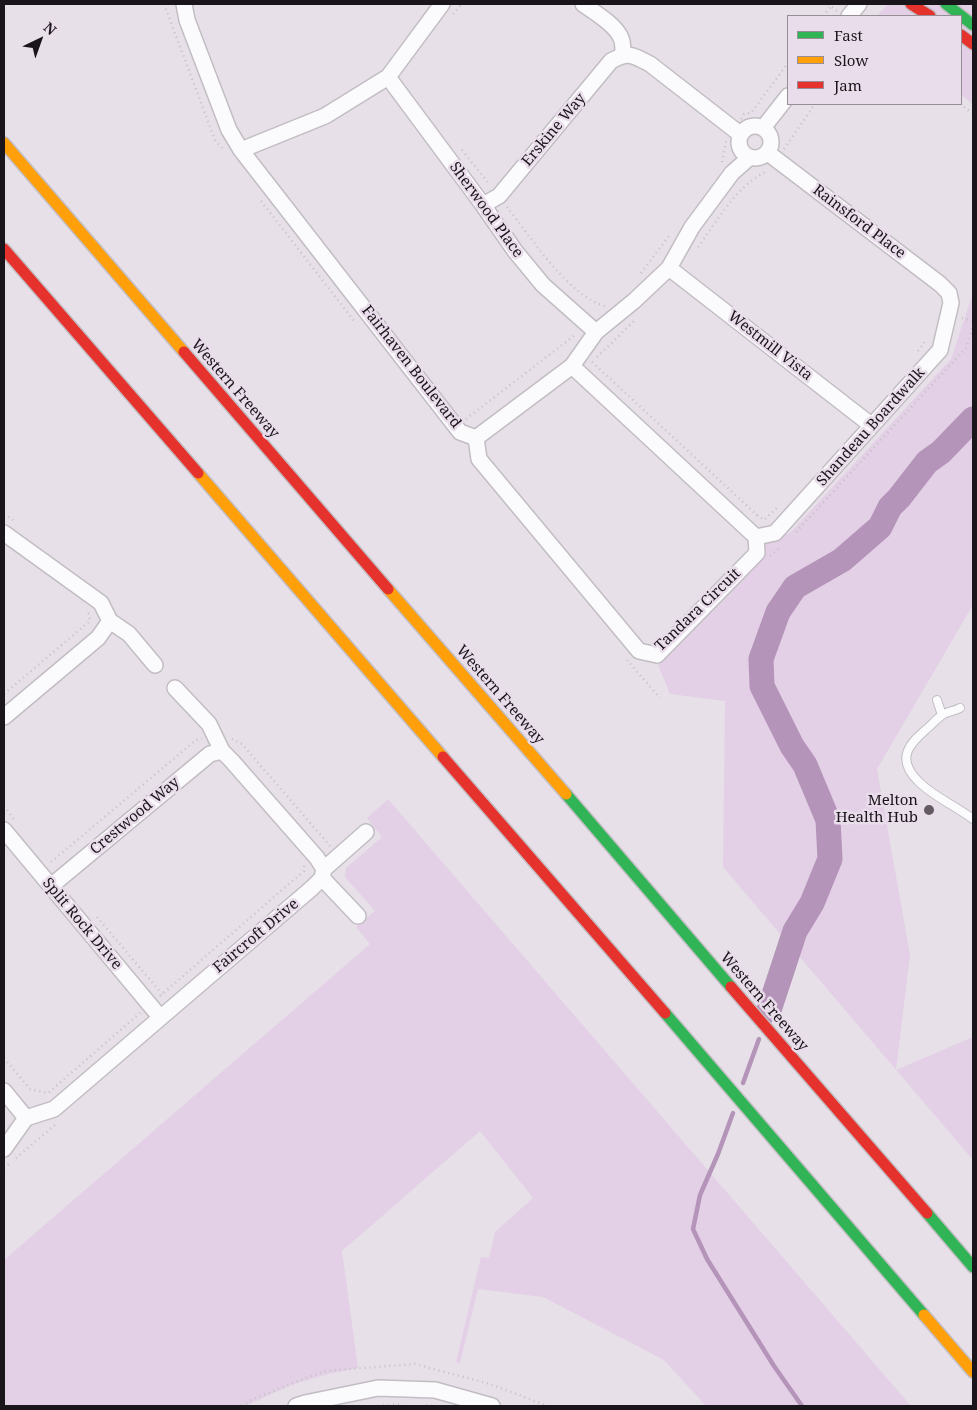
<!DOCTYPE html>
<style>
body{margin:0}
#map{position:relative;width:977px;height:1410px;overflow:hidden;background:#e7e0e8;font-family:"Noto Serif",serif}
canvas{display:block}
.frame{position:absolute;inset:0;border:5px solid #1a151a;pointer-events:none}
.legend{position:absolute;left:787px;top:15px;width:175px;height:90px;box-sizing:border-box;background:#eaddeb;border:1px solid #978d97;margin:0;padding:6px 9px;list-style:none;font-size:15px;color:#1a151a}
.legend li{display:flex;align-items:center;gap:10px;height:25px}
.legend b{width:25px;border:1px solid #978d97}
.north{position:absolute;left:15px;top:15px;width:50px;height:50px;-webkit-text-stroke:4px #eaddeb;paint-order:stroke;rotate:42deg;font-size:14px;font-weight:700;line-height:20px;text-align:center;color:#1a151a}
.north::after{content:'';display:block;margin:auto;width:18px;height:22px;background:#1a151a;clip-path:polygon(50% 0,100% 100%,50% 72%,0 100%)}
</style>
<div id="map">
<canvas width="977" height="1410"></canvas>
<div class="frame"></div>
<ul class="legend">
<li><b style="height:6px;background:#30b455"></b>Fast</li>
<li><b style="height:6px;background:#ff9f0a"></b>Slow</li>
<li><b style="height:6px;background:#e5322d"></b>Jam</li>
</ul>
<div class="north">N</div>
</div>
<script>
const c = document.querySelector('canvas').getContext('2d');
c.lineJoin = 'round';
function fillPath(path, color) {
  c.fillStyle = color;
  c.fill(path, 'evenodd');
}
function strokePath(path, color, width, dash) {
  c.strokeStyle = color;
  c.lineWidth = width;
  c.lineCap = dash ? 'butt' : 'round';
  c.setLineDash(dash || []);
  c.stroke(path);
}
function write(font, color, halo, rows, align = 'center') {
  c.font = font + ' "Noto Serif",serif';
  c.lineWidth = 5;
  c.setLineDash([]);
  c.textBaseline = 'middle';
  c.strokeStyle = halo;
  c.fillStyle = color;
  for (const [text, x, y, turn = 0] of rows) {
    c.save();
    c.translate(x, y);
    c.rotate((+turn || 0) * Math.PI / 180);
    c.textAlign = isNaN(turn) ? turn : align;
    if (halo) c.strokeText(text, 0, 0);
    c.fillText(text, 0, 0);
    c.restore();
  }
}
const green = new Path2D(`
 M888 4H973V104L961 95V16H877Z
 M973 293V605L877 769 910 955 896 1070 973 1037V1160L723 867 725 701 670 694 658 665 755 562C763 542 771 540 790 533L951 359Z
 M388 799 911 1406H706L664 1360 543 1297 478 1289 460 1363 456 1362 481 1257 489 1258 495 1232 533 1198 480 1131 342 1251 358 1368 328 1374 294 1384 245 1406H4V1260L370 944 356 927 375 911 345 877 346 868 382 837 367 818Z`);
const stream = new Path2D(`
 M743 1083 759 1039
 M733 1113 718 1154 700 1195 693 1229 707 1259 774 1366 802 1406`);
const river = new Path2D(`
 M769 1010 795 931 812 903 830 859 828 820 805 765 792 746 762 686 761 659 778 612 795 587 842 560 880 527 890 507 899 498 927 462 941 452 973 419`);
const path = new Path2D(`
 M164 4 215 140 222 148
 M828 4 837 11
 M887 4H893
 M453 14 462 4
 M823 16 831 6
 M960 104 973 114
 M741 119 744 114 751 113 788 63
 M784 149 815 104
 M462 150 490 185
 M722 162 726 141
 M261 201 354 321
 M507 207C531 237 568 296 605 306
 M698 247C719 219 735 187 767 171
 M641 273 669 236
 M962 318 973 321
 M918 351 927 339
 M597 357 634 321
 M592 362 757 515 755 518
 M466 419 575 335
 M4 514 13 520
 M757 515 764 520 778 507
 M796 532 966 348 973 326
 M770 556 781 546
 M627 660 660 698
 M4 694 90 621 89 614 86 611
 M232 739 242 744 331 847
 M4 806 14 819
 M972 840H973
 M51 862 196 740 202 739
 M97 917 162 994
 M160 996 304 871V865
 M4 1058 30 1089 48 1093 140 1013
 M16 1158 56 1124
 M4 1168 10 1163
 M426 1405 435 1406
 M242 1406 253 1399 324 1371 415 1364 490 1384 548 1406
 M378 1406 403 1404`);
const lane = new Path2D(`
 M937 700 942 715
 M960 708C954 711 947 712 942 715 938 718 934 722 930 726 910 743 894 758 919 782 934 797 956 806 973 819`);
const street = new Path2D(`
 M184 4 187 20 229 130 241 150 460 432 476 438
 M583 4C595 13 615 24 621 38 623 42 623 50 623 54
 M849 16 859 4
 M388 77 483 205 515 251 543 285 596 332
 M739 142a16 16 0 1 1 32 0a16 16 0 1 1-32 0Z
 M763 128 788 96
 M241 150 325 116 388 77 442 4
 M483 205 499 196 611 61C628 51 633 55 650 64L740 134
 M669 268 871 425
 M476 438 479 459 639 651 657 655 757 553 756 537 572 366
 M476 438 572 366 596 332 634 301 669 268 692 227 732 173 749 158
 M4 533 101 603 110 621 129 634 155 665
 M756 537 775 533 940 350 951 303 949 293 940 284 768 153
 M4 717 98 638 110 621
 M4 830 160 1017
 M324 869 366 832
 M322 878 358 916
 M51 886 210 754 222 751
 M4 1091 26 1118
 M4 1149 26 1118 54 1109 312 888 322 878 324 869 317 858 231 760 222 751 209 724 175 688
 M296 1406 305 1403 378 1388 435 1390 492 1406`);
const fast = new Path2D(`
 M946 4 973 25
 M566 794 731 987
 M665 1013 924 1315
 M927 1213 973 1267`);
const slow = new Path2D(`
 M4 143 184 352
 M198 473 443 757
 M388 589 566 794
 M924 1315 973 1372`);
const jam = new Path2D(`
 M911 4 930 16
 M961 35 973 44
 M4 249 198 473
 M184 352 388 589
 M443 757 665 1013
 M731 987 927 1213`);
const markers = [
 [929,810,6,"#625c62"]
];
const streetNames = [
 ["Erskine Way",554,130,-50],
 ["Sherwood Place",486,210,54],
 ["Rainsford Place",859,222,37],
 ["Westmill Vista",770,346,38],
 ["Fairhaven Boulevard",411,367,52],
 ["Western Freeway",235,389,49],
 ["Shandeau Boardwalk",871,427,-48],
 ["Tandara Circuit",698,610,-44],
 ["Western Freeway",500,695,49],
 ["Crestwood Way",135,816,-40],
 ["Split Rock Drive",82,924,50],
 ["Faircroft Drive",256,936,-40],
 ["Western Freeway",764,1002,49]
];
const poiNames = [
 ["Melton",918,801],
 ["Health Hub",918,818]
];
fillPath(green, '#e3cfe6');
strokePath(stream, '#b494b8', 4.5);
strokePath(river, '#b494b8', 25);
strokePath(lane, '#c2bdc3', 10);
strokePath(street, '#c2bdc3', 18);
strokePath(fast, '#c2bdc3', 14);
strokePath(slow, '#c2bdc3', 14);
strokePath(jam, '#c2bdc3', 14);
strokePath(path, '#c4c1c4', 2.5, [1, 4]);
strokePath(lane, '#fbfafc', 8);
strokePath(street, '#fbfafc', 15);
strokePath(fast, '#30b455', 11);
strokePath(slow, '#ff9f0a', 11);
strokePath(jam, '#e5322d', 11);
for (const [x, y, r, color] of markers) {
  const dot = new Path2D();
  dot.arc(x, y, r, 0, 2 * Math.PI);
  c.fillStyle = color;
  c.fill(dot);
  strokePath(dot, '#eaddeb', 2);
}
write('15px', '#1a151a', '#eaddeb', streetNames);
write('15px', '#1a151a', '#eaddeb', poiNames, 'right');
</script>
